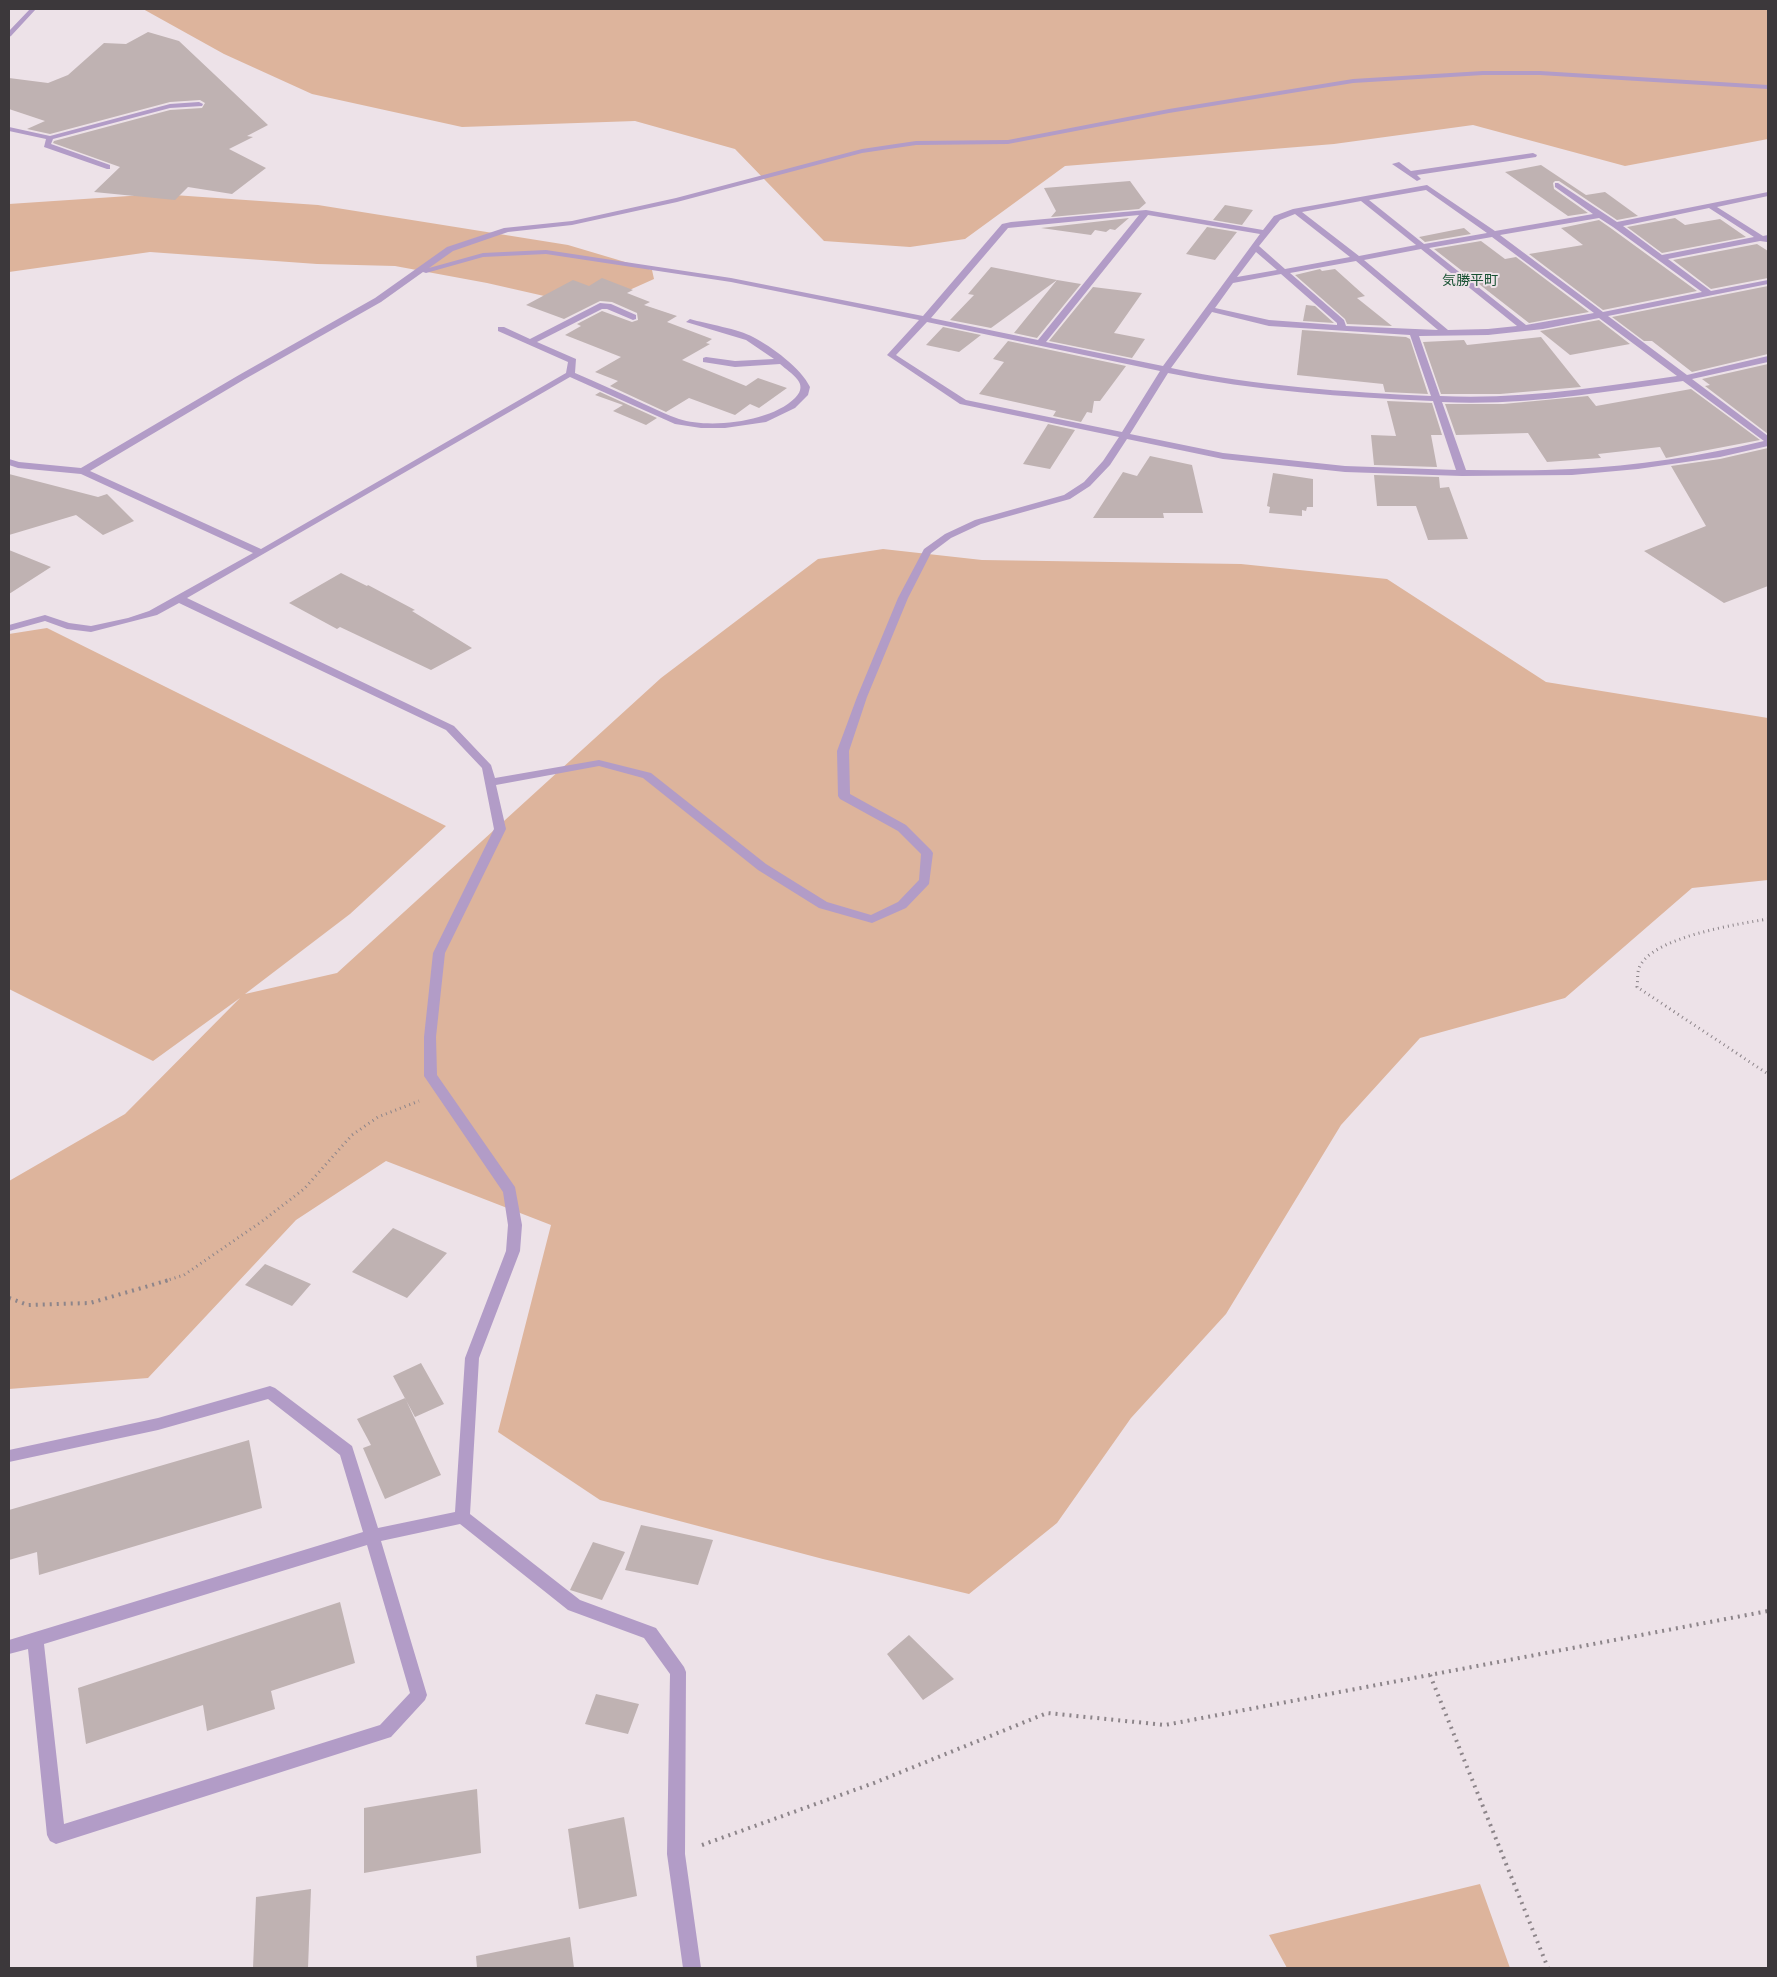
<!DOCTYPE html>
<meta charset="utf-8">
<style>
body{margin:0}
#map{position:relative;width:1777px;height:1977px;overflow:hidden;background:#ede2e8;font-family:Cabin,sans-serif}
canvas{display:block}
.frame{position:absolute;inset:0;border:10px solid #3c383b;pointer-events:none}
</style>
<div id="map">
<canvas width="1777" height="1977"></canvas>
<div class="frame"></div>
</div>
<script>
const c = document.querySelector('canvas').getContext('2d');
c.lineJoin = 'round';
function fillPath(path, color) {
  c.fillStyle = color;
  c.fill(path, 'evenodd');
}
function strokePath(path, color, width, dash) {
  c.strokeStyle = color;
  c.lineWidth = width;
  c.lineCap = dash ? 'butt' : 'round';
  c.setLineDash(dash || []);
  c.stroke(path);
}
function write(font, color, halo, rows, align = 'center') {
  c.font = font + ' Cabin,"Noto Sans JP",sans-serif';
  c.lineWidth = 4;
  c.setLineDash([]);
  c.textBaseline = 'middle';
  c.strokeStyle = halo;
  c.fillStyle = color;
  for (const [text, x, y, turn = 0] of rows) {
    c.save();
    c.translate(x, y);
    c.rotate((+turn || 0) * Math.PI / 180);
    c.textAlign = isNaN(turn) ? turn : align;
    if (halo) c.strokeText(text, 0, 0);
    c.fillText(text, 0, 0);
    c.restore();
  }
}
const green = new Path2D(`
 M143 9H1768V139L1625 166 1473 125 1334 144 1065 166 965 239 910 247 824 241 735 149 635 121 462 127 312 94 224 54Z
 M159 194 318 205 568 245 652 270 654 279 625 292 575 303 487 283 395 266 317 264 150 252 9 272V204Z
 M883 549 982 560 1241 564 1387 579 1546 682 1768 718V880L1692 888 1565 998 1420 1038 1341 1125 1226 1314 1131 1418 1057 1523 969 1594 823 1559 600 1500 498 1432 551 1225 386 1161 296 1220 148 1378 9 1389V1181L125 1114 240 998 153 1061 9 989V634L47 628 446 826 350 914 245 994 337 973 661 678 818 559Z
 M1480 1884 1510 1968H1287L1269 1935Z`);
const building = new Path2D(`
 M148 32 179 41 268 125 247 136 253 137 229 149 266 168 232 194 188 187 175 200 94 192 120 167 53 143 54 141 170 110 202 108 205 103 200 100 170 102 50 134 27 129 45 121 9 109V78L48 83 68 75 104 43 126 44Z
 M1541 165 1586 195 1605 192 1638 216 1617 220 1559 181H1555L1553 183 1554 189 1588 213 1568 216 1505 172Z
 M1130 181 1146 203 1139 209 1051 217 1056 211 1044 188Z
 M1225 205 1253 210 1242 225 1213 220Z
 M1129 218 1115 230 1110 229 1106 232 1095 230 1091 235 1041 228Z
 M1675 218 1685 225 1720 219 1746 237 1662 253 1627 227Z
 M1599 220 1612 229 1697 291 1603 310 1529 254 1583 245 1561 228Z
 M1207 227 1237 232 1215 260 1186 254Z
 M1464 228 1471 234 1425 242 1419 237Z
 M1481 241 1505 259 1516 257 1589 312 1529 323 1434 249Z
 M1757 244 1768 251V278L1711 289 1673 260Z
 M991 267 1057 280 991 328 950 320 974 295 968 294Z
 M1320 269 1322 271 1335 269 1365 296 1357 298 1392 326 1347 324 1345 319 1295 275Z
 M602 278 633 290 627 293 650 302 644 305 677 316 667 322 712 339 706 343 710 344 682 360 746 386 758 378 787 388 759 408 750 404 735 415 689 398 666 412 610 386 618 381 595 372 621 357 565 335 581 326 577 324 602 311 632 322 638 320 637 313 612 302 600 301 564 319 526 305 573 280 589 286Z
 M1057 280 1081 284 1037 338 1014 333Z
 M1768 286V354L1692 372 1652 341H1644L1612 317Z
 M1093 287 1142 293 1114 333 1145 339 1132 358 1049 341Z
 M1306 305 1315 306 1334 323 1303 321Z
 M1599 320 1630 344 1570 355 1540 331Z
 M943 327 981 335 959 352 926 345Z
 M1302 330 1406 337 1410 339 1428 394 1385 392 1383 384 1297 375Z
 M1541 337 1581 387 1500 394H1441L1423 342 1464 340 1467 345Z
 M1008 341 1126 366 1100 401H1094L1092 413 1087 412 1081 422 1053 416 1056 411 979 394 1004 362 993 359Z
 M1768 364V434L1705 386 1710 385 1702 379Z
 M1691 389 1760 440 1666 458 1660 447 1598 454 1601 458 1547 462 1528 433 1456 435 1445 404H1503L1588 396 1596 406Z
 M600 392 657 418 646 425 613 411 623 405 595 395Z
 M1387 401 1432 403 1442 435H1431L1437 467 1374 465 1371 435 1396 436Z
 M1048 424 1075 430 1050 469 1023 464Z
 M1768 448V586L1724 603 1644 551 1706 526 1671 466 1720 459Z
 M1150 456 1192 465 1203 513H1163L1164 518H1093L1123 472 1137 476Z
 M1273 473 1313 479V507H1307L1306 511 1302 510V516L1269 513 1270 507 1267 506Z
 M9 474 98 497 107 494 134 521 103 535 76 515 9 535Z
 M1374 475 1439 477 1440 488 1449 487 1468 539 1428 540 1416 506H1377Z
 M9 550 51 567 9 594Z
 M341 573 367 586 368 585 415 610 412 611 472 648 431 670 340 627 337 629 289 603Z
 M393 1228 447 1253 407 1298 352 1272Z
 M265 1264 311 1284 292 1306 245 1285Z
 M421 1363 444 1404 415 1417 393 1376Z
 M405 1398 441 1475 385 1499 363 1448 371 1445 357 1419Z
 M249 1440 262 1508 39 1575 37 1552 9 1560V1510Z
 M641 1525 713 1540 698 1585 625 1570Z
 M593 1542 625 1552 602 1600 570 1590Z
 M340 1602 355 1663 271 1691 275 1709 207 1731 203 1705 86 1744 78 1688Z
 M909 1635 954 1679 923 1700 887 1654Z
 M596 1694 639 1704 628 1734 585 1724Z
 M477 1789 481 1853 364 1873V1808Z
 M624 1817 637 1896 579 1909 568 1829Z
 M311 1889 308 1968H253L256 1897Z
 M570 1937 574 1968H477L476 1956Z`);
const pathFar1 = new Path2D(`
 M1768 919C1738 924 1651 937 1639 968 1637 974 1638 981 1637 987L1768 1074
 M165 1281 184 1275 261 1222 304 1189 352 1135 378 1117 419 1101`);
const path = new Path2D(`
 M9 1298 28 1305 90 1303 169 1280
 M1430 1675 1548 1968
 M702 1845 874 1783 1047 1713 1165 1725 1768 1611`);
const minor = new Path2D(`
 M30 9H36L11 36 9 37V31Z
 M1483 71H1540L1768 85V89L1540 75H1483L1353 83 1169 113 1008 144 916 145 862 153 677 202 572 225 508 232 453 251 429 268 483 253 546 250 731 278 923 316 1002 224 1011 222 1146 210 1263 230 1274 216 1293 209 1427 185 1495 231 1593 214 1555 187V183H1558L1617 222 1768 192V196L1717 207 1763 236 1768 235 1767 242 1760 241 1668 259 1711 291 1768 280V284L1608 316 1687 375 1768 356V362L1692 379 1768 436V446L1720 457 1638 469 1572 475 1462 476 1345 472 1223 459 1127 439 1110 465 1090 486 1070 499 981 524 951 538 931 553 908 598 867 697 849 751 850 794 906 825 931 850 933 853 929 884 906 908 872 923 819 908 758 870 643 778 599 766 496 785 506 829 445 953 436 1037 437 1075 515 1187 522 1225 520 1251 479 1358 470 1514 580 1600 656 1628 684 1667 686 1672 685 1854 701 1968H683L667 1854 670 1674 644 1638 568 1610 460 1524 381 1541 427 1695 425 1700 391 1737 56 1844 50 1841 47 1835 28 1649 9 1654V1640L363 1532 340 1455 268 1399 158 1430 9 1462V1450L158 1418 270 1386 275 1388 352 1446 378 1528 455 1512 465 1358 506 1251 508 1225 503 1192 424 1076V1037L433 953 494 829 482 768 446 730 179 603 157 615 91 632 67 629 45 621 9 631V625L45 615 69 623 91 626 128 618 149 611 253 553 81 474 18 468 9 465V459L19 462 81 468 239 375 375 298 447 247 504 228 572 221 676 198 862 149 916 141 1008 140 1169 109 1353 79ZM1426 190 1487 233 1424 244 1369 200ZM1361 201 1416 245 1359 256 1302 212ZM1709 208 1754 237 1662 255 1623 226ZM1295 214 1350 257 1285 269 1259 246 1280 220ZM1139 215 1038 340 931 318 1008 228ZM1148 215 1260 234 1163 366 1046 342ZM1599 218 1613 227 1702 292 1603 312 1500 235ZM1492 237 1594 313 1526 325 1429 248ZM1421 249 1517 326 1488 329 1448 330 1364 260ZM1256 252 1277 270 1237 277ZM546 254 731 282 919 320 887 355 960 404 1119 437 1103 461 1084 482 1064 495 975 520 945 534 924 549 898 598 857 697 837 751 838 796 840 799 898 831 921 854 919 880 898 902 871 915 827 902 766 864 651 773 599 760 495 778 491 765 454 726 187 598 570 377 675 424 701 428H725L766 422 795 408 808 395 810 387C801 368 772 347 753 337 739 329 707 324 690 319L686 322 746 340 774 359 735 361 706 357 703 358V362L735 367 780 364C791 374 810 383 795 398 771 422 710 429 679 419 667 415 656 409 644 404 621 393 598 383 575 373L576 359 537 342 602 309H607L633 320 636 319V315L611 304 600 303 530 339 504 327H498V331L568 362 566 373 261 549 90 471 245 379 381 302 423 272 426 273 483 257ZM1356 261 1438 330 1346 326 1344 320 1290 273ZM1281 274 1337 323V325L1269 320 1215 308 1233 283ZM1212 312 1269 326 1410 335 1431 396C1344 392 1256 386 1171 368ZM1599 318 1677 376C1599 387 1520 400 1440 396L1419 336 1488 335 1543 329ZM927 322 1160 371 1122 432 966 400 896 355ZM1168 373C1255 391 1344 397 1433 401L1456 470 1345 466 1223 453 1130 434ZM1683 381 1764 441C1701 456 1636 466 1572 469 1537 471 1501 470 1466 470L1442 402C1523 406 1604 392 1683 381ZM367 1545 410 1693 380 1725 64 1824 44 1644Z
 M199 102 203 104 202 106 170 108 53 139 51 144 110 165V169H107L44 147 46 139 9 131V127L50 136 170 104Z
 M1533 153 1537 155 1536 157 1417 175 1421 179 1417 181 1392 164 1399 162 1411 171Z`);
const farQuarternames = [
 ["気勝平町",1470,281]
];
fillPath(green, '#ddb49c');
fillPath(building, '#bfb2b2');
strokePath(pathFar1, '#8d858a', 3, [1, 4]);
strokePath(path, '#8d858a', 4, [2, 5]);
fillPath(minor, '#b29cc7');
write('14px', '#175132', '#ede2e8', farQuarternames);
</script>
